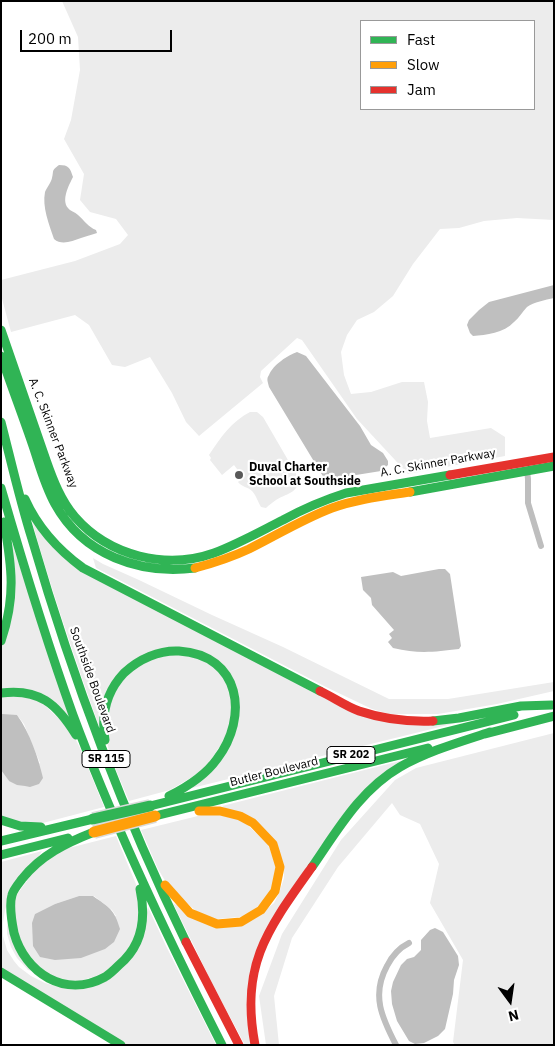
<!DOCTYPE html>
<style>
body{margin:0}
#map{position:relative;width:555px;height:1046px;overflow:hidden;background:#fff;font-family:"IBM Plex Sans",sans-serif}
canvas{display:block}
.frame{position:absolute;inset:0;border:2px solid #000;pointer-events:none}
.legend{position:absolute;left:360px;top:20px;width:175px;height:90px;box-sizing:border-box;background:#fff;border:1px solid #999;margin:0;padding:6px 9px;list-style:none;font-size:15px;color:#000}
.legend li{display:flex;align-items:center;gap:10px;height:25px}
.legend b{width:25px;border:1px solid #999}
.north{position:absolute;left:485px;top:976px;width:50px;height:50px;-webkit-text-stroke:4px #fff;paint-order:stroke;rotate:166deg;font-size:14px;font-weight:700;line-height:20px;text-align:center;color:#000}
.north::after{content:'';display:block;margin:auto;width:18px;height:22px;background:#000;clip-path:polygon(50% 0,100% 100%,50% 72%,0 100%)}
.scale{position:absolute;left:20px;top:30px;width:152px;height:22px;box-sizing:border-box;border:2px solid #000;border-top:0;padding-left:6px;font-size:15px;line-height:18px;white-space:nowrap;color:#000;-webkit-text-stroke:4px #fff;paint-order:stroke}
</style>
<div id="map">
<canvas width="555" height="1046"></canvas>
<div class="frame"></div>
<ul class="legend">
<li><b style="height:6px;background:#30b455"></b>Fast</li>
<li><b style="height:6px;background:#ff9f0a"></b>Slow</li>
<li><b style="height:6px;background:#e5322d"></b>Jam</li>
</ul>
<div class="north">N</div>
<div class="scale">200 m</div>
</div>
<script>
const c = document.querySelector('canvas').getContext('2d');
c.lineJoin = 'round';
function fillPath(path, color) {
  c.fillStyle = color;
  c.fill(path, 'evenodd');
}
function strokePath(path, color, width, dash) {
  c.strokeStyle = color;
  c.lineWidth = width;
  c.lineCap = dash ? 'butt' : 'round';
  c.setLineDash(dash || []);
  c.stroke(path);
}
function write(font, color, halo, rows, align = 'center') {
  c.font = font + ' "IBM Plex Sans",sans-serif';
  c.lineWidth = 4.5;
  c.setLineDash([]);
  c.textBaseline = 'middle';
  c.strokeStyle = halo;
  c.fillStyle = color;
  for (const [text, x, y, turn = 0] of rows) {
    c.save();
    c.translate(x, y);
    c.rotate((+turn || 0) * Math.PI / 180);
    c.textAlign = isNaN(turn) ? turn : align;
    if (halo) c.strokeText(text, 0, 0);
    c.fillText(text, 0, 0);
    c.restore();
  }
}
const green = new Path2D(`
 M62 1H554V220L517 218 484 221 459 228 440 229 413 264 393 296 374 312 357 320 347 335 341 352 344 375 351 394 371 392 402 382H424L428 402 427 421 430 438 491 428 505 437V456L408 474 357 419 302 340 297 338 261 371 260 377 263 383 199 436 186 422 172 393 150 357 125 367 112 365 89 325 75 315 11 332 1 295V280L75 261 120 244 128 235 116 219 90 212 80 200 84 174 64 139 71 120 80 70 78 37ZM361 21H534V109H361Z
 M250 412H257L263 417 299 479C299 493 285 494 276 500 273 502 269 505 266 508L261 507C258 502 256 495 252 491 248 487 242 487 238 482L243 477 234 465 222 475 210 460 211 458 209 455C220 438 232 421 250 412Z
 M30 514 60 552 361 713 456 723 192 788 238 721 225 669 174 649 122 671 99 726C74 656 50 586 30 514Z
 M11 540 70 718 56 704 1 691V647L8 629Z
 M93 558 103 564 139 580 212 615 283 647 389 699H448L554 682V691L497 704 438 714H389L372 709 326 687 96 568Z
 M160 655H193L221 671 234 699 230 731 204 770 170 790 129 801 111 758 108 747 106 735 108 705 126 673Z
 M1 696 37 698 71 730 80 748 104 807 39 824 30 825 1 817V770L9 781 40 763 24 724 17 715H1Z
 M554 733V1045H455L453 1042 463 960 430 903 439 864 420 824 400 815 392 803 338 867 292 938 274 996 279 1045H266L259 996 282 934 341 840 395 780 416 768Z
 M404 760 366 791 258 953 253 1045H245L213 985 173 903 216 927 268 908 274 903 279 893 284 878V869L277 843 222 806Z
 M210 813 242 820 268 844 276 867 272 891 249 916 207 920 170 889 158 869 141 830Z
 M116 836 138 889V936L113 969 79 983 28 970 17 958 11 947 7 934V926L15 897 38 866 65 849ZM79 896H94L112 910 116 916 35 914 55 904Z
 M42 851 7 904 5 910 3 923V936L7 950 14 961 19 967 31 976 45 983 59 987 120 969 148 907 166 946 216 1045H127L1 969V862Z`);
const water = new Path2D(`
 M59 165C69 165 70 168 73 177 69 185 61 200 68 208 70 211 75 212 78 215 84 220 88 227 96 230L97 233C92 235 86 236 81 238 72 241 62 246 54 239 49 224 42 207 45 192 47 187 51 183 52 178 54 170 51 171 59 165Z
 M554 285V298C545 300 534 302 527 307 522 312 519 318 514 322 504 333 486 335 473 336L470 333 467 325 469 320 479 310 489 302Z
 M297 352 306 356 360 426 371 445 383 453 388 461V465L381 471 331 479 324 478 269 387C268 382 266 379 269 375 273 365 288 355 297 352Z
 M439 569H445L450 574 461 646 459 649C434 652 418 654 393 648L388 642 392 638 389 634 394 630 372 605 371 598 363 590 361 577 393 572 401 576Z
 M2 714 17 715C30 733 38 757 43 778L39 784 30 787 25 786 17 785 9 781 1 770Z
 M79 896H93C110 908 114 909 120 929L114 942 105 949 81 958 55 960 40 957 33 946 32 923 35 914 55 904Z
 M435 928 443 932 458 956 459 965 454 980 453 994 445 1029 438 1036 424 1043 415 1044 409 1041 397 1021 392 1004 391 991 393 982 401 965 407 959 414 957 421 950V940L430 930Z`);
const street = new Path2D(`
 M527 471 528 479V503L541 546
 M396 1045C382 1018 371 995 387 966 392 956 399 948 409 943`);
const fast = new Path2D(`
 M1 330 46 460C53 480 61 501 75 517 109 556 166 570 214 553 238 544 261 531 283 520 303 509 324 500 346 493L450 475
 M1 356C11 385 22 414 32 443 39 463 44 484 55 504 83 555 140 575 195 568
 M1 422C11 461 20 501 32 539 72 677 123 813 186 942
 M1 488C23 564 46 640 73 715 115 828 167 937 222 1045
 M410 492 554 466
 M25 499C38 528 57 549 83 568L320 691
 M1 641C16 597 12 567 4 522
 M1 693C39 688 57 704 76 735
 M433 721 459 718 521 706 552 705
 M485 734 554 716
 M105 740C101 715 106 692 124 673 139 659 159 650 179 651 241 655 249 717 217 759 205 776 187 787 169 796
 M150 806 514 715
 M155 816 428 748
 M1 820 20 826 41 827
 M94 832C66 843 41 855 22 879 19 883 13 890 12 895 9 905 12 923 14 933 25 973 65 999 105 977 110 974 115 969 119 965 143 945 146 917 140 889
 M1 841 93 819
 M1 855 68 838
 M312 867C337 831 360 790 400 767 428 751 460 742 490 732
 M1 972 121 1045`);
const slow = new Path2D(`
 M195 568C214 563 232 557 249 549 277 535 303 519 332 508 357 499 384 496 410 492
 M165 885 190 913 217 924 241 922 261 910 275 891 280 867 273 844 253 823 240 816 220 811H199`);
const jam = new Path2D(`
 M450 475 554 457
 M320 691C333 697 345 706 359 711 383 719 407 722 433 721
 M186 942 239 1045
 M255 1045C240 965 267 930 312 867`);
const fastBridge = new Path2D(`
 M93 819 150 806`);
const slowBridge = new Path2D(`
 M94 832 155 816`);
const markers = [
 [239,475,5,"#595959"]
];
const shields = [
 [351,755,48],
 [106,759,48]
];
const shieldNames = [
 ["SR 202",351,755],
 ["SR 115",106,759]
];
const streetNames = [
 ["A. C. Skinner Parkway",53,433,69],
 ["A. C. Skinner Parkway",438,463,-10],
 ["Southside Boulevard",92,680,70],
 ["Butler Boulevard",274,772,-14]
];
const poiNames = [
 ["Duval Charter",249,468],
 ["School at Southside",249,482]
];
fillPath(green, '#ececec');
fillPath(water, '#bfbfbf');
strokePath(street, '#bebebe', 6);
strokePath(fast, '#30b455', 9);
strokePath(slow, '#ff9f0a', 9);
strokePath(jam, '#e5322d', 9);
strokePath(fastBridge, '#dbdbdb', 14, []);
strokePath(slowBridge, '#dbdbdb', 14, []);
strokePath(fastBridge, '#30b455', 11);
strokePath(slowBridge, '#ff9f0a', 11);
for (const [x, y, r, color] of markers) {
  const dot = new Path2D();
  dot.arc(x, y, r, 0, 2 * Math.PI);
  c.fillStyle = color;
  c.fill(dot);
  strokePath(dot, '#fff', 2);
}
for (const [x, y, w] of shields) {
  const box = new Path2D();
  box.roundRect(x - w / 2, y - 8.5, w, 17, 4);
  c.fillStyle = '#fff';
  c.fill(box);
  strokePath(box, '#000', 1);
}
write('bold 11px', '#000', null, shieldNames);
write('12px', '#000', '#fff', streetNames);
write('bold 12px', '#000', '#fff', poiNames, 'left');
</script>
